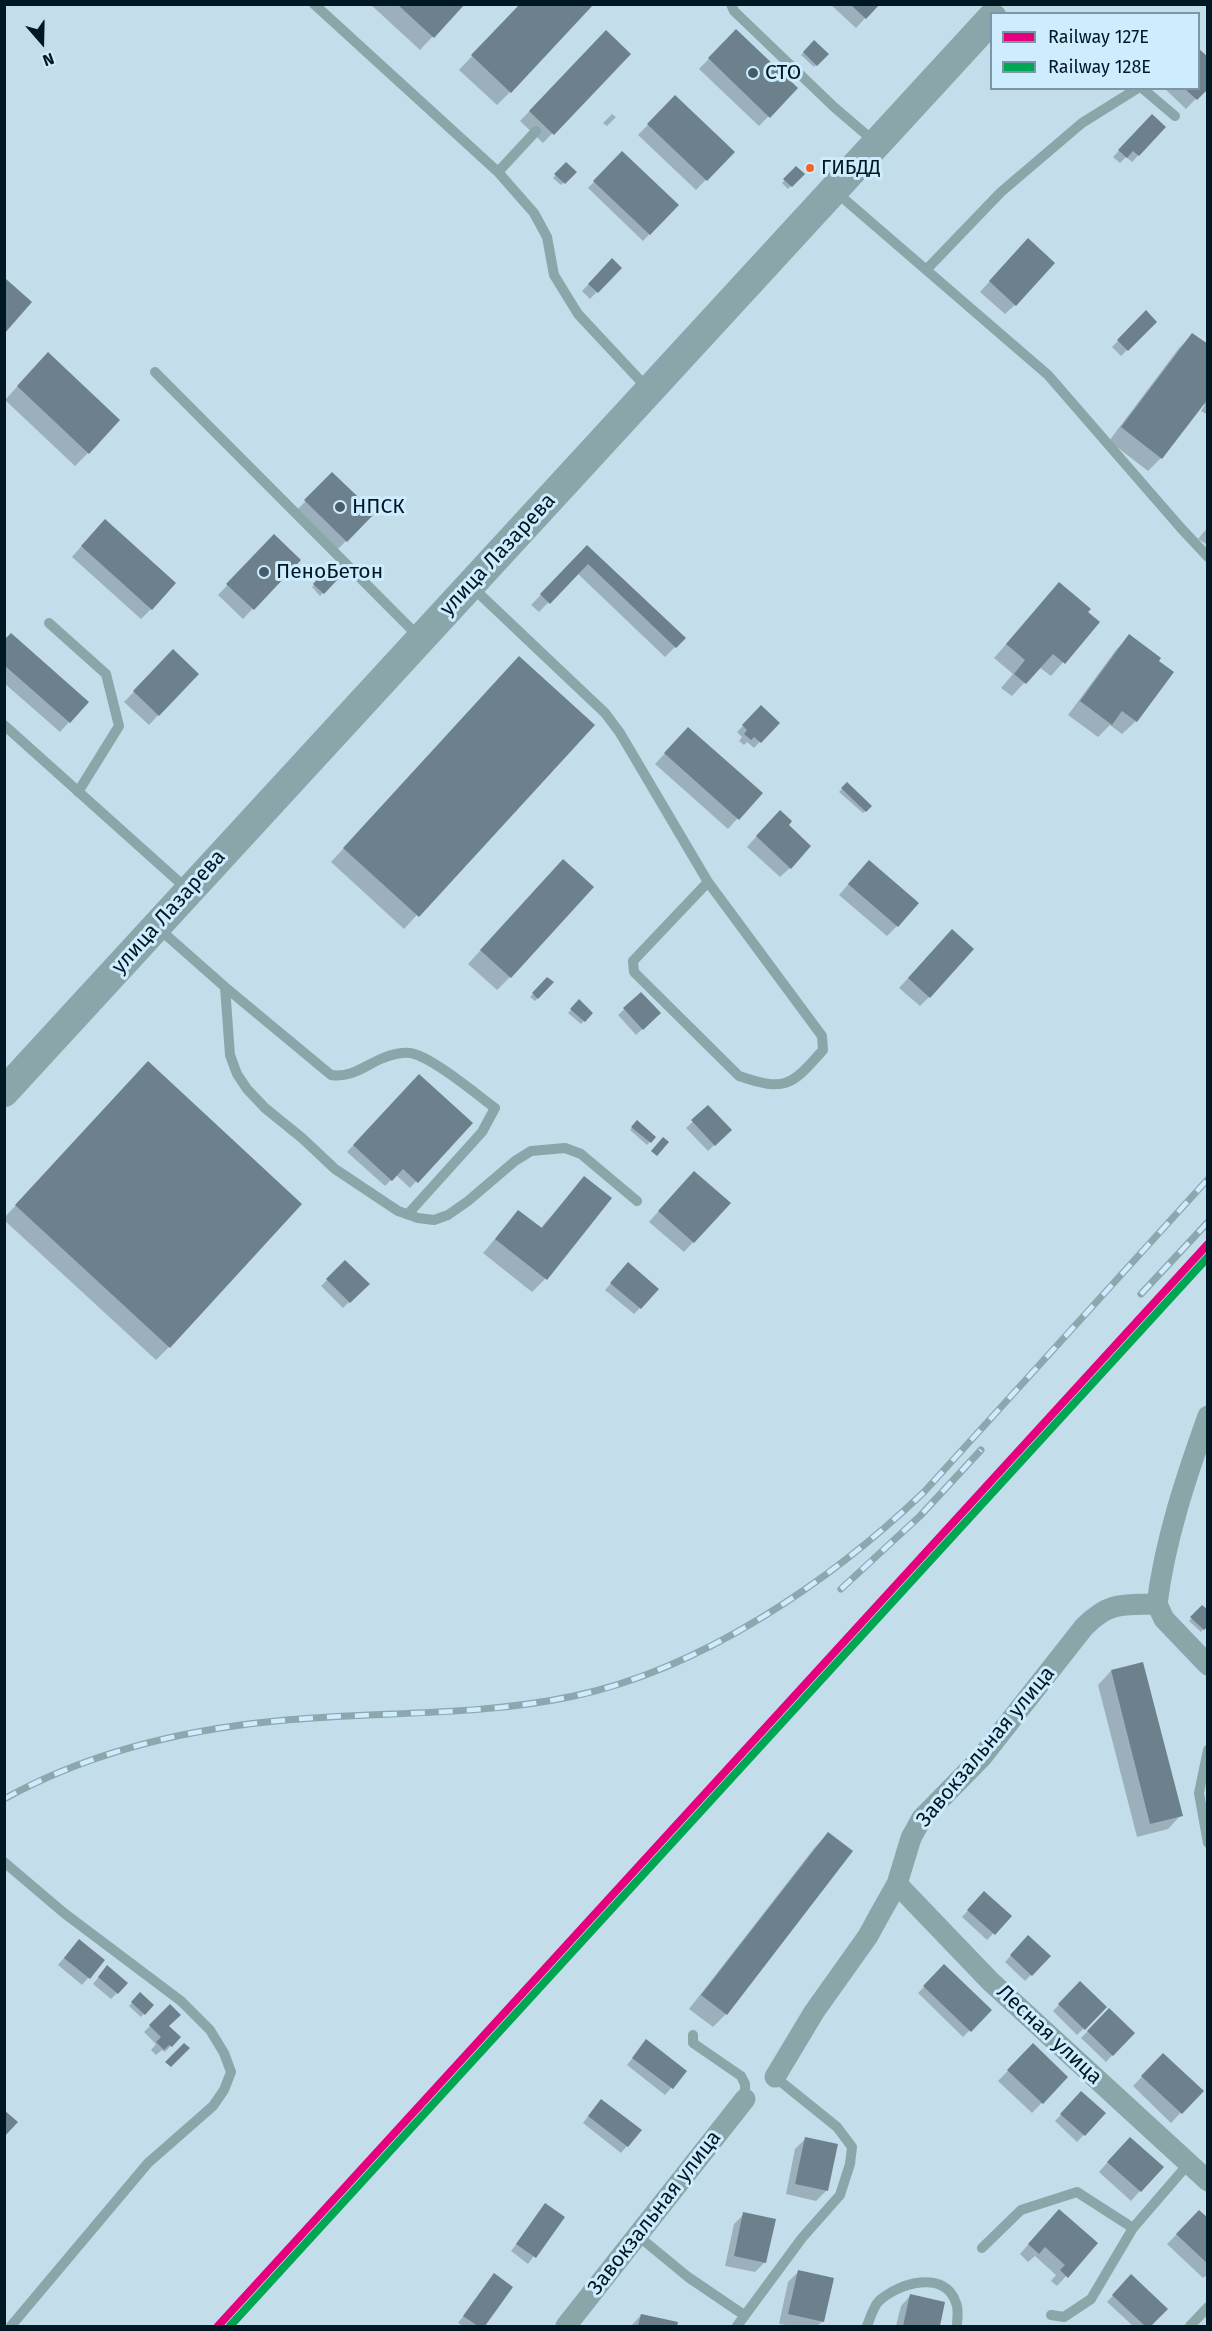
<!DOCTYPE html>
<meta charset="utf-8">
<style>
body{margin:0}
#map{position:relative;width:1212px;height:2331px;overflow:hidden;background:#c4ddeb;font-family:"Fira Sans",sans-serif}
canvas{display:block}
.frame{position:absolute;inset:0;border:6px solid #001724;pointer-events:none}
.legend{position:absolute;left:990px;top:12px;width:210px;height:78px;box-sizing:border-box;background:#cdecfe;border:2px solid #7b97a7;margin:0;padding:8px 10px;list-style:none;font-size:18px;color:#001724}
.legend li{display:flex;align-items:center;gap:12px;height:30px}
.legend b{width:30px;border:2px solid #7b97a7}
.north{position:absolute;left:12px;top:12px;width:60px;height:60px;-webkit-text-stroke:4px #cdecfe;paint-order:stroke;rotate:160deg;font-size:16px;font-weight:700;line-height:24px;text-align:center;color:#001724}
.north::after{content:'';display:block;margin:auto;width:21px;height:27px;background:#001724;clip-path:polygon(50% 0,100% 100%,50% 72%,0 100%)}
</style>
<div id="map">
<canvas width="1212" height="2331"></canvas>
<div class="frame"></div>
<ul class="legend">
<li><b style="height:8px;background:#e5007d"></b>Railway 127Е</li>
<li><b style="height:8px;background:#00a651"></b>Railway 128Е</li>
</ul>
<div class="north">N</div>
</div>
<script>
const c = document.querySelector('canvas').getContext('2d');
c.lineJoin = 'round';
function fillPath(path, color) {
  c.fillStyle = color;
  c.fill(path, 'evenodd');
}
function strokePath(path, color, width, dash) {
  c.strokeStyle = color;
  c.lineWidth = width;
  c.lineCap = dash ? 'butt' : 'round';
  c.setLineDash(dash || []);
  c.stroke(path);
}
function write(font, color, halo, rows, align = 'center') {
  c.font = font + ' "Fira Sans",sans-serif';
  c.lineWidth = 6;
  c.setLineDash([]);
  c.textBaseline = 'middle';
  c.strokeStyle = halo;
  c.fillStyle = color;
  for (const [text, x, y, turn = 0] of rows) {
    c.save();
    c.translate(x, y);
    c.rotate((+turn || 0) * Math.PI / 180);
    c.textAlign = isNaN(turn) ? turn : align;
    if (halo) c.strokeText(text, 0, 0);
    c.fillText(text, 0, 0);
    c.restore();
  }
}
const shadow = new Path2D(`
 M370 4H463L420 50Z
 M521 4 510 92 497 105 459 70Z
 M830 4H878L856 28Z
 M736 31 796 88 759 126 699 69Z
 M606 32 629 54 543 143 520 121Z
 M814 42 826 54 814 67 801 55Z
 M1208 86 1186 109 1164 88H1198Z
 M675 97 733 152 696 190 638 135Z
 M612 114 616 117 607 126 603 123Z
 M1146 122 1164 127 1132 162 1126 157 1120 163 1113 157Z
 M622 153 677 205 643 241 588 188Z
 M566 164 574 172 561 185 553 178Z
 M796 168 803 174 788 189 782 183Z
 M1018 250 1015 305 1005 314 980 292Z
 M612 260 620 268 590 299 582 291Z
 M1146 313 1155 322 1121 356 1112 347Z
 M1192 335 1208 346V415L1201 411 1205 405 1202 403 1161 458 1148 471 1109 441 1179 348Z
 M35 367 88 453 75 466 5 400Z
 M332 474 373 514 337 550 296 511Z
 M1208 527V545L1198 539Z
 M95 531 151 609 141 619 72 557Z
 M274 536 299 560 243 619 218 595Z
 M587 547 683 639 665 657 577 573 539 612 531 605Z
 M330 569 338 577 320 596 312 587Z
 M1059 584 1098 622 1051 676 1039 667 1012 696 1001 688 1013 674 994 658Z
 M1129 636 1136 721 1122 734 1110 725 1098 737 1068 715 1116 650Z
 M4 642 69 722 60 732 4 683Z
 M173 651 197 674 149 725 124 702Z
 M506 671 592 725 404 929 331 862Z
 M761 707 778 723 754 748 747 742 744 745 739 741 742 737 737 732Z
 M678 739 760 793 728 829 655 764Z
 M847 784 870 806 863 813 839 792Z
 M770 821 786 826 790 868 780 877 747 847Z
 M859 872 897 926 887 936 839 895Z
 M550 874 510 977 497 990 468 964Z
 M942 941 929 997 920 1006 899 988Z
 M547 979 552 983 535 1001 530 997Z
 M641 994 659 1013 636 1035 618 1015Z
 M579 1002 591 1013 581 1024 568 1013Z
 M135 1077 169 1347 156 1360 4 1220V1218Z
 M412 1082 470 1123 410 1188 396 1175 385 1186 347 1152Z
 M708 1107 730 1130 708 1151 686 1128Z
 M637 1122 654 1137 647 1145 630 1130Z
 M584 1178 610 1199 545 1279 532 1292 483 1253 518 1212 540 1229Z
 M684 1182 729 1203 684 1252 649 1222Z
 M345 1262 367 1284 343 1308 321 1286Z
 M622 1271 640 1308 634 1314 605 1290Z
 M1202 1607 1208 1624 1201 1632 1189 1621Z
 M1142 1664 1181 1815 1168 1829 1137 1837 1098 1685 1111 1671Z
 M828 1834 726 2014 713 2027 689 2009 815 1847Z
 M984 1893 1010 1916 987 1940 962 1917Z
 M1028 1937 1049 1956 1025 1981 1005 1962Z
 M73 1947 103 1961 82 1985 58 1965Z
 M945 1966 990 2010 963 2037 918 1993Z
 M101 1974 117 1993 111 1999 93 1984Z
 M1080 1983 1105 2007 1077 2035 1053 2011Z
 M140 1994 152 2005 141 2017 129 2006Z
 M170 2006 167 2026 179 2037 165 2052 162 2050 156 2055 151 2050 156 2044 144 2032Z
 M1109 2010 1133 2033 1106 2062 1081 2038Z
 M646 2041 685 2072 665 2095 627 2065Z
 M1033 2045 1066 2078 1032 2113 998 2081Z
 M1163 2055 1201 2091 1171 2123 1133 2086Z
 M1082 2093 1104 2114 1077 2142 1055 2121Z
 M595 2107 627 2146 621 2153 583 2123Z
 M805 2139 836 2146 826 2191 816 2201 786 2194 795 2149Z
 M1120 2148 1140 2191 1131 2201 1099 2172Z
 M546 2205 563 2217 528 2264 511 2251Z
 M1199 2212 1208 2220V2274L1203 2278 1167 2244Z
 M744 2214 765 2262 755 2272 725 2266 734 2224Z
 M1050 2220 1096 2243 1057 2286 1051 2281 1056 2275 1035 2256 1028 2262 1020 2254Z
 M798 2272 823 2321 817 2326H793L779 2324 788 2282Z
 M494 2275 511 2287 483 2326H463L458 2323Z
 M1131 2276 1166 2309 1149 2326H1133L1107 2302Z
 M910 2296 943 2303 938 2326H896L901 2306Z
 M641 2315 676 2323 675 2326H631Z`);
const building = new Path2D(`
 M397 4H465L434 38Z
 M520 4H594L511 93 471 55Z
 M850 4H880L866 19Z
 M736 29 798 88 770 118 708 58Z
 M606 30 631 54 554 135 529 111Z
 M814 40 829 54 817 66 803 52Z
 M1198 48 1208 57V89L1197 100 1184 88H1198Z
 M675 95 735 152 707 181 647 124Z
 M1152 114 1166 127 1139 156 1133 151 1127 158 1118 150Z
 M622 151 679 205 650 235 593 181Z
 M566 162 577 172 565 184 554 174Z
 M796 166 805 174 792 187 783 179Z
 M1028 238 1055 263 1016 306 989 281Z
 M612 258 622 268 598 293 588 284Z
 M6 279 32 302 4 334V281Z
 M1146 310 1157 322 1128 351 1117 340Z
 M1192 333 1208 344V399L1162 459 1121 427Z
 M48 352 120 420 89 454 17 386Z
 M332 472 375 513 347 542 304 500Z
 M105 519 176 583 152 610 81 546Z
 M274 534 301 560 254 610 226 584Z
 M587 545 686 638 676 648 588 564 550 604 540 594Z
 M330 566 340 577 324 594 313 584Z
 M1059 582 1091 609 1088 612 1100 622 1065 664 1053 654 1026 684 1014 674 1025 660 1006 644Z
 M11 633 89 702 70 723 4 665V640Z
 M1129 634 1161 658 1159 661 1174 672 1137 722 1122 711 1112 725 1080 701Z
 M173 649 199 674 159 716 133 691Z
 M519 656 595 725 419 917 343 848Z
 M761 705 780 723 761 743 754 737 751 740 744 734 747 730 742 725Z
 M688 727 763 793 739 820 664 753Z
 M847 782 872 806 866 812 841 788Z
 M780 810 792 821 789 825 811 846 791 869 756 836Z
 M563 859 594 887 511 978 480 950Z
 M869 860 919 903 898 927 848 884Z
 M952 929 974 949 930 998 908 978Z
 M547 977 554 982 538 999 532 993Z
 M641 992 661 1013 643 1030 623 1008Z
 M579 999 593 1013 585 1022 570 1009Z
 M148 1061 302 1204 170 1348 15 1205Z
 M419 1074 473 1123 418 1183 403 1169 392 1181 353 1145Z
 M708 1105 732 1130 715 1146 691 1120Z
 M637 1120 656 1137 651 1143 631 1127Z
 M663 1137 669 1142 657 1156 651 1151Z
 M694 1171 731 1203 694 1243 658 1211Z
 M584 1176 612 1198 547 1280 495 1239 518 1210 542 1228Z
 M345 1260 370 1284 350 1303 326 1279Z
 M628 1262 659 1289 641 1309 610 1283Z
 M1202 1605 1208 1610V1626L1204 1630 1190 1617Z
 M1143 1662 1183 1816 1150 1824 1111 1670Z
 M828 1832 853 1851 727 2015 701 1995Z
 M984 1891 1012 1916 995 1935 967 1910Z
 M1028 1935 1051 1956 1032 1976 1010 1955Z
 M79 1939 105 1960 90 1979 64 1958Z
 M944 1964 992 2010 971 2032 923 1986Z
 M107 1965 128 1983 118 1994 98 1977Z
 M1080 1981 1107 2007 1085 2030 1058 2004Z
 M140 1992 154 2005 145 2015 131 2002Z
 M170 2004 181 2015 169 2026 181 2037 172 2047 169 2045 164 2050 156 2042 161 2037 149 2025Z
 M1109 2008 1135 2033 1113 2056 1087 2031Z
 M646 2039 687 2071 673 2089 632 2058Z
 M184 2043 190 2048 171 2067 165 2062Z
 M1033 2043 1068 2077 1043 2104 1007 2070Z
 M1163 2053 1204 2091 1182 2114 1141 2076Z
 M1081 2091 1106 2113 1085 2136 1060 2114Z
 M601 2099 642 2130 628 2147 588 2116Z
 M4 2110 18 2122 4 2137Z
 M805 2137 838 2144 828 2191 795 2184Z
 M1130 2137 1164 2167 1141 2192 1107 2162Z
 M545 2203 565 2217 536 2258 516 2244Z
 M1059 2209 1098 2243 1068 2278 1060 2270 1065 2265 1045 2247 1039 2254 1028 2244Z
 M1199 2210 1208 2218V2264L1176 2234Z
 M743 2212 776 2219 766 2263 734 2256Z
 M798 2270 834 2278 824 2322 788 2314Z
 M494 2273 513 2287 485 2326H478L463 2316Z
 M1131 2274 1168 2309 1151 2326H1145L1112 2295Z
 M910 2294 945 2302 940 2326H903Z
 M641 2314 678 2322 677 2326H638Z`);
const lane = new Path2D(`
 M314 4 498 172 534 213 547 237 554 275 578 314 649 390
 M731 4 734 11 834 107 876 143
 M1142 88 1175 116
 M498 172 536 131
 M836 192 1048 375 1180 527 1208 557
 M926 270 1001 192 1082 123 1138 88
 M155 372 420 638
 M471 586 605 713 620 733 708 882 822 1036 823 1050C791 1086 786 1092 739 1076L634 972 633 961 708 882
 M49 623 106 674 119 726 78 792
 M4 725 187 889
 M157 927 225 987 230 1055 237 1074 247 1089 265 1108 302 1138 335 1169 398 1211 418 1218 434 1220 448 1215 468 1201 515 1161 531 1151 565 1148 581 1154 637 1201
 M225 987 331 1075C352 1078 364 1066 383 1058 391 1055 400 1052 410 1053 431 1056 476 1094 495 1108L482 1132 408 1214
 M1208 1750 1199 1793 1208 1843
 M4 1862 64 1913 181 2001 210 2030 224 2053 231 2072 224 2090 213 2106 148 2163 11 2326
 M693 2035V2043L741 2076 745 2084V2099
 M637 2235 688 2277 744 2315
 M982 2248 1021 2210 1077 2192 1133 2228
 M1051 2315 1064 2317 1091 2299 1133 2228 1189 2163
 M737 2326 802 2238 840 2195 850 2164 852 2147 837 2127 775 2077
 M867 2326C870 2319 873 2307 879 2301 898 2283 945 2269 956 2303 959 2309 957 2319 957 2326
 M1190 2326 1208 2307`);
const street = new Path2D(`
 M1157 1604C1165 1540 1186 1477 1208 1416
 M1157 1604 1164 1619 1208 1665
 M897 1884 990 1981 1208 2181
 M775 2077 814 2012 868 1936 880 1914 897 1884 911 1838 922 1818 981 1758 1084 1627C1110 1601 1123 1605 1157 1604
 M566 2326 745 2099`);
const secondary = new Path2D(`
 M4 1092 992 18`);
const rail = new Path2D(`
 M1141 1294 1208 1222
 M841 1589 920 1516 981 1450
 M4 1799C87 1753 182 1730 276 1721 376 1711 476 1717 574 1696 702 1669 831 1581 924 1492L1208 1179`);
const rail1 = new Path2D(`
 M218 2326 1208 1244`);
const rail2 = new Path2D(`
 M230 2326 1208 1257`);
const markers = [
 [753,73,6,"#455c6a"],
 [810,168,5,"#f26522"],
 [340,507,6,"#455c6a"],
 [264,572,6,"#455c6a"]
];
const busNames = [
 ["ГИБДД",821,168]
];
const poiNames = [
 ["СТО",765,73],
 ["НПСК",352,507],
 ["ПеноБетон",276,572]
];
const streetNames = [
 ["улица Лазарева",498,555,-47],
 ["улица Лазарева",169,912,-48],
 ["Завокзальная улица",986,1747,-50],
 ["Лесная улица",1049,2035,43],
 ["Завокзальная улица",655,2213,-52]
];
fillPath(shadow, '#0003');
fillPath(building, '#6d818c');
strokePath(lane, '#8aa6a9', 10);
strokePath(street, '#8aa6a9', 21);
strokePath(secondary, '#8aa6aa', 30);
strokePath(rail, '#8ea6ae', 7);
strokePath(rail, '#cdecfe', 4.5, [14]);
strokePath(rail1, '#e5007d', 8);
strokePath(rail2, '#00a651', 8);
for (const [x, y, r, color] of markers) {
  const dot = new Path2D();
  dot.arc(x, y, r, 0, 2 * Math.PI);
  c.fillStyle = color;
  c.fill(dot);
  strokePath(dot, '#cdecfe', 2);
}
write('20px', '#001724', '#cdecfe', busNames, 'left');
write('21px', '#001724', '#cdecfe', poiNames, 'left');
write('21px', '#001724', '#cdecfe', streetNames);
</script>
